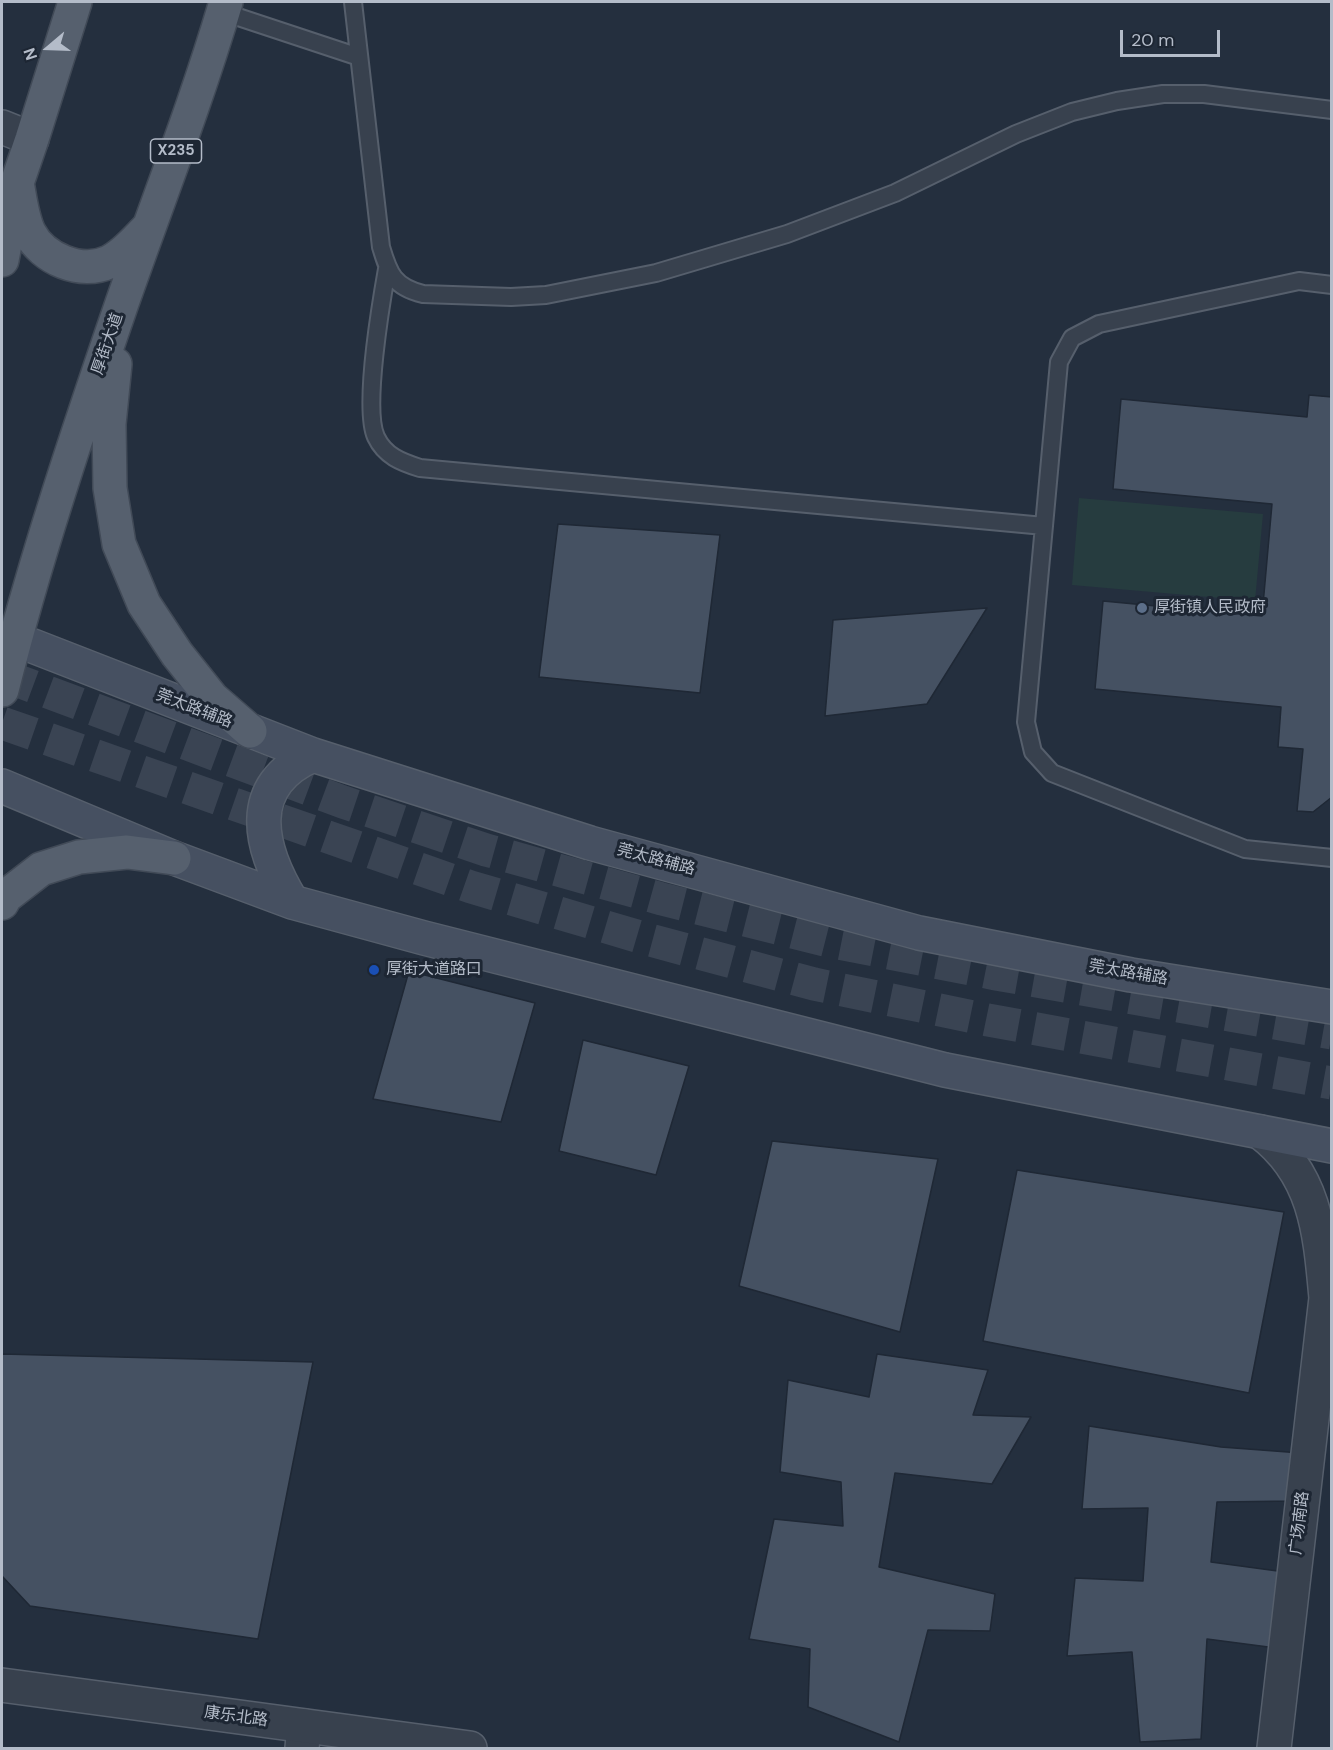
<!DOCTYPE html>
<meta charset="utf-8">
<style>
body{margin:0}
#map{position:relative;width:1333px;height:1750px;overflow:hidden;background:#242f3e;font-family:"DM Sans",sans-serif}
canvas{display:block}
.frame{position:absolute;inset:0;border:3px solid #b4bcc9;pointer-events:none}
.north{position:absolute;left:18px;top:18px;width:60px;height:60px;-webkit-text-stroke:4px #1d2633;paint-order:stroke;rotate:251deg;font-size:16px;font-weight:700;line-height:24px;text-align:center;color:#b4bcc9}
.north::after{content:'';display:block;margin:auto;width:21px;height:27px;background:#b4bcc9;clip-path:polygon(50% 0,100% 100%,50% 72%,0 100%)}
.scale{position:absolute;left:1120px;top:30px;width:100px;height:27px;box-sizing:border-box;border:3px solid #b4bcc9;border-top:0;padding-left:8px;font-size:18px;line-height:21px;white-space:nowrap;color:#b4bcc9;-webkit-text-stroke:4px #1d2633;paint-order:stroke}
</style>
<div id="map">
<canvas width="1333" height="1750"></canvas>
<div class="frame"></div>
<div class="north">N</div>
<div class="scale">20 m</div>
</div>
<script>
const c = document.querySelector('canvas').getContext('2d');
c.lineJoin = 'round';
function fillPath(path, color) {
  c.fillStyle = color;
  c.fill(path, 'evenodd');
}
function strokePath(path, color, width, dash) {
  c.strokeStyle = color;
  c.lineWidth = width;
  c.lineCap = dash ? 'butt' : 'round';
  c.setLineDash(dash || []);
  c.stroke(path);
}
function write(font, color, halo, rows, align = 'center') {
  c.font = font + ' "DM Sans","Noto Sans SC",sans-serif';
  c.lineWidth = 6;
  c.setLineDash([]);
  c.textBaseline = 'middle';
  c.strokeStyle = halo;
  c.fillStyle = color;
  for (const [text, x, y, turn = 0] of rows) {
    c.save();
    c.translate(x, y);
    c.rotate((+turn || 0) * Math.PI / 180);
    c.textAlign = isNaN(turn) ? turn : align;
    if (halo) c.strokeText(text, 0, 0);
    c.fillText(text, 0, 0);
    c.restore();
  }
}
const green = new Path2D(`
 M1079 498 1263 514 1255 601 1072 585Z`);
const building = new Path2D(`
 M1309 395 1332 397V797L1313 812 1297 811 1303 749 1278 747 1281 707 1095 689 1103 601 1262 616 1272 504 1113 489 1121 399 1307 417Z
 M558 524 720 535 700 693 539 677Z
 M987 608 927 704 825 716 833 620Z
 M409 971 535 1003 501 1122 373 1099Z
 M583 1040 689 1066 656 1175 559 1151Z
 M772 1141 938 1159 900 1332 739 1286Z
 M1017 1170 1284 1212 1249 1393 983 1341Z
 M2 1354 313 1362 258 1639 30 1606 2 1576Z
 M877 1354 988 1370 973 1415 1031 1417 992 1484 895 1473 879 1567 995 1594 990 1631 928 1630 899 1742 808 1707 810 1649 749 1639 774 1519 843 1526 841 1482 780 1472 788 1380 869 1397Z
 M1089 1426 1221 1447 1301 1453 1294 1501 1217 1502 1211 1562 1285 1572 1276 1648 1207 1639 1201 1739 1140 1742 1132 1652 1067 1656 1075 1578 1143 1581 1148 1508 1082 1509Z`);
const primaryTunnel = new Path2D(`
 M2 675 343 802 486 850 662 899 828 941 996 974 1332 1033
 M2 723 471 887 650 940 814 984 988 1020 1332 1083`);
const service = new Path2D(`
 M353 2 381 247C389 274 394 287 423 294L511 297 546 295 656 273 787 234 895 193 1016 134 1072 112 1117 101 1163 94H1204L1332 110
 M223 12 359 57
 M387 269C381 303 363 409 376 437 385 456 401 462 420 468L1044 526
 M1332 285 1299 281 1099 324 1072 338 1059 362 1026 722 1033 752 1052 773 1245 849 1332 858`);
const minor = new Path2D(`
 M2 127 32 139
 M1260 1132C1316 1174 1320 1233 1326 1298L1274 1748
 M302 1748 304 1726`);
const tertiary = new Path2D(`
 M2 1685 470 1748`);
const secondary = new Path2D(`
 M2 634 313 755 590 843 919 933 1131 975 1332 1007
 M2 786 174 858 292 902 424 938 945 1070 1332 1146
 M292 902C259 848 243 785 313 755`);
const primary = new Path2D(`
 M17 182C20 198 22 217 29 232 43 259 81 275 109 262 125 254 136 240 148 228
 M2 227 32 139 75 2
 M2 260 12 207
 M115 364 109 424 110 488 119 544 144 604 177 654 212 698 250 731
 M2 690C35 559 78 431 122 303 157 203 196 104 226 2
 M2 903 5 897 41 869 79 857 127 852 174 858`);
const markers = [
 [1142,608,6,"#5c6f8a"],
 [374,970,6,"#1a4fb4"]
];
const shields = [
 [176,151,51]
];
const shieldNames = [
 ["X235",176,151]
];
const streetNames = [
 ["厚街大道",108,344,-71],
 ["莞太路辅路",194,709,21],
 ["莞太路辅路",656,860,15],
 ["莞太路辅路",1128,973,10],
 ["广场南路",1300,1523,-83],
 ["康乐北路",236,1717,8]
];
const poiNames = [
 ["厚街镇人民政府",1154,608],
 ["厚街大道路口",386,970]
];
fillPath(green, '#263c3f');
fillPath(building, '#455162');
strokePath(building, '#1f2835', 1.5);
strokePath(primaryTunnel, '#3a4453', 33, [33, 16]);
strokePath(service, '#565f6c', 20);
strokePath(minor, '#565f6c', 36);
strokePath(tertiary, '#565f6c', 36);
strokePath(secondary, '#565f6c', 36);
strokePath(primary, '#414a57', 36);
strokePath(service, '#38414e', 16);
strokePath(minor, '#38414e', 33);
strokePath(tertiary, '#38414e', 33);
strokePath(secondary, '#465061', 33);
strokePath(primary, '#56606e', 33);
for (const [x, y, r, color] of markers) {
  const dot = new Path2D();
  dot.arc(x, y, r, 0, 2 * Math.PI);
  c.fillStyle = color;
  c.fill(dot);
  strokePath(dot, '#1d2633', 2);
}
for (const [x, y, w] of shields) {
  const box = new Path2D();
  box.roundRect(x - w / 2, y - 12, w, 24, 4.5);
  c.fillStyle = '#1d2633';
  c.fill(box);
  strokePath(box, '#b4bcc9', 1.5);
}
write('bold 15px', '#b4bcc9', null, shieldNames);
write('16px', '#b4bcc9', '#1d2633', streetNames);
write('16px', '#b4bcc9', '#1d2633', poiNames, 'left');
</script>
